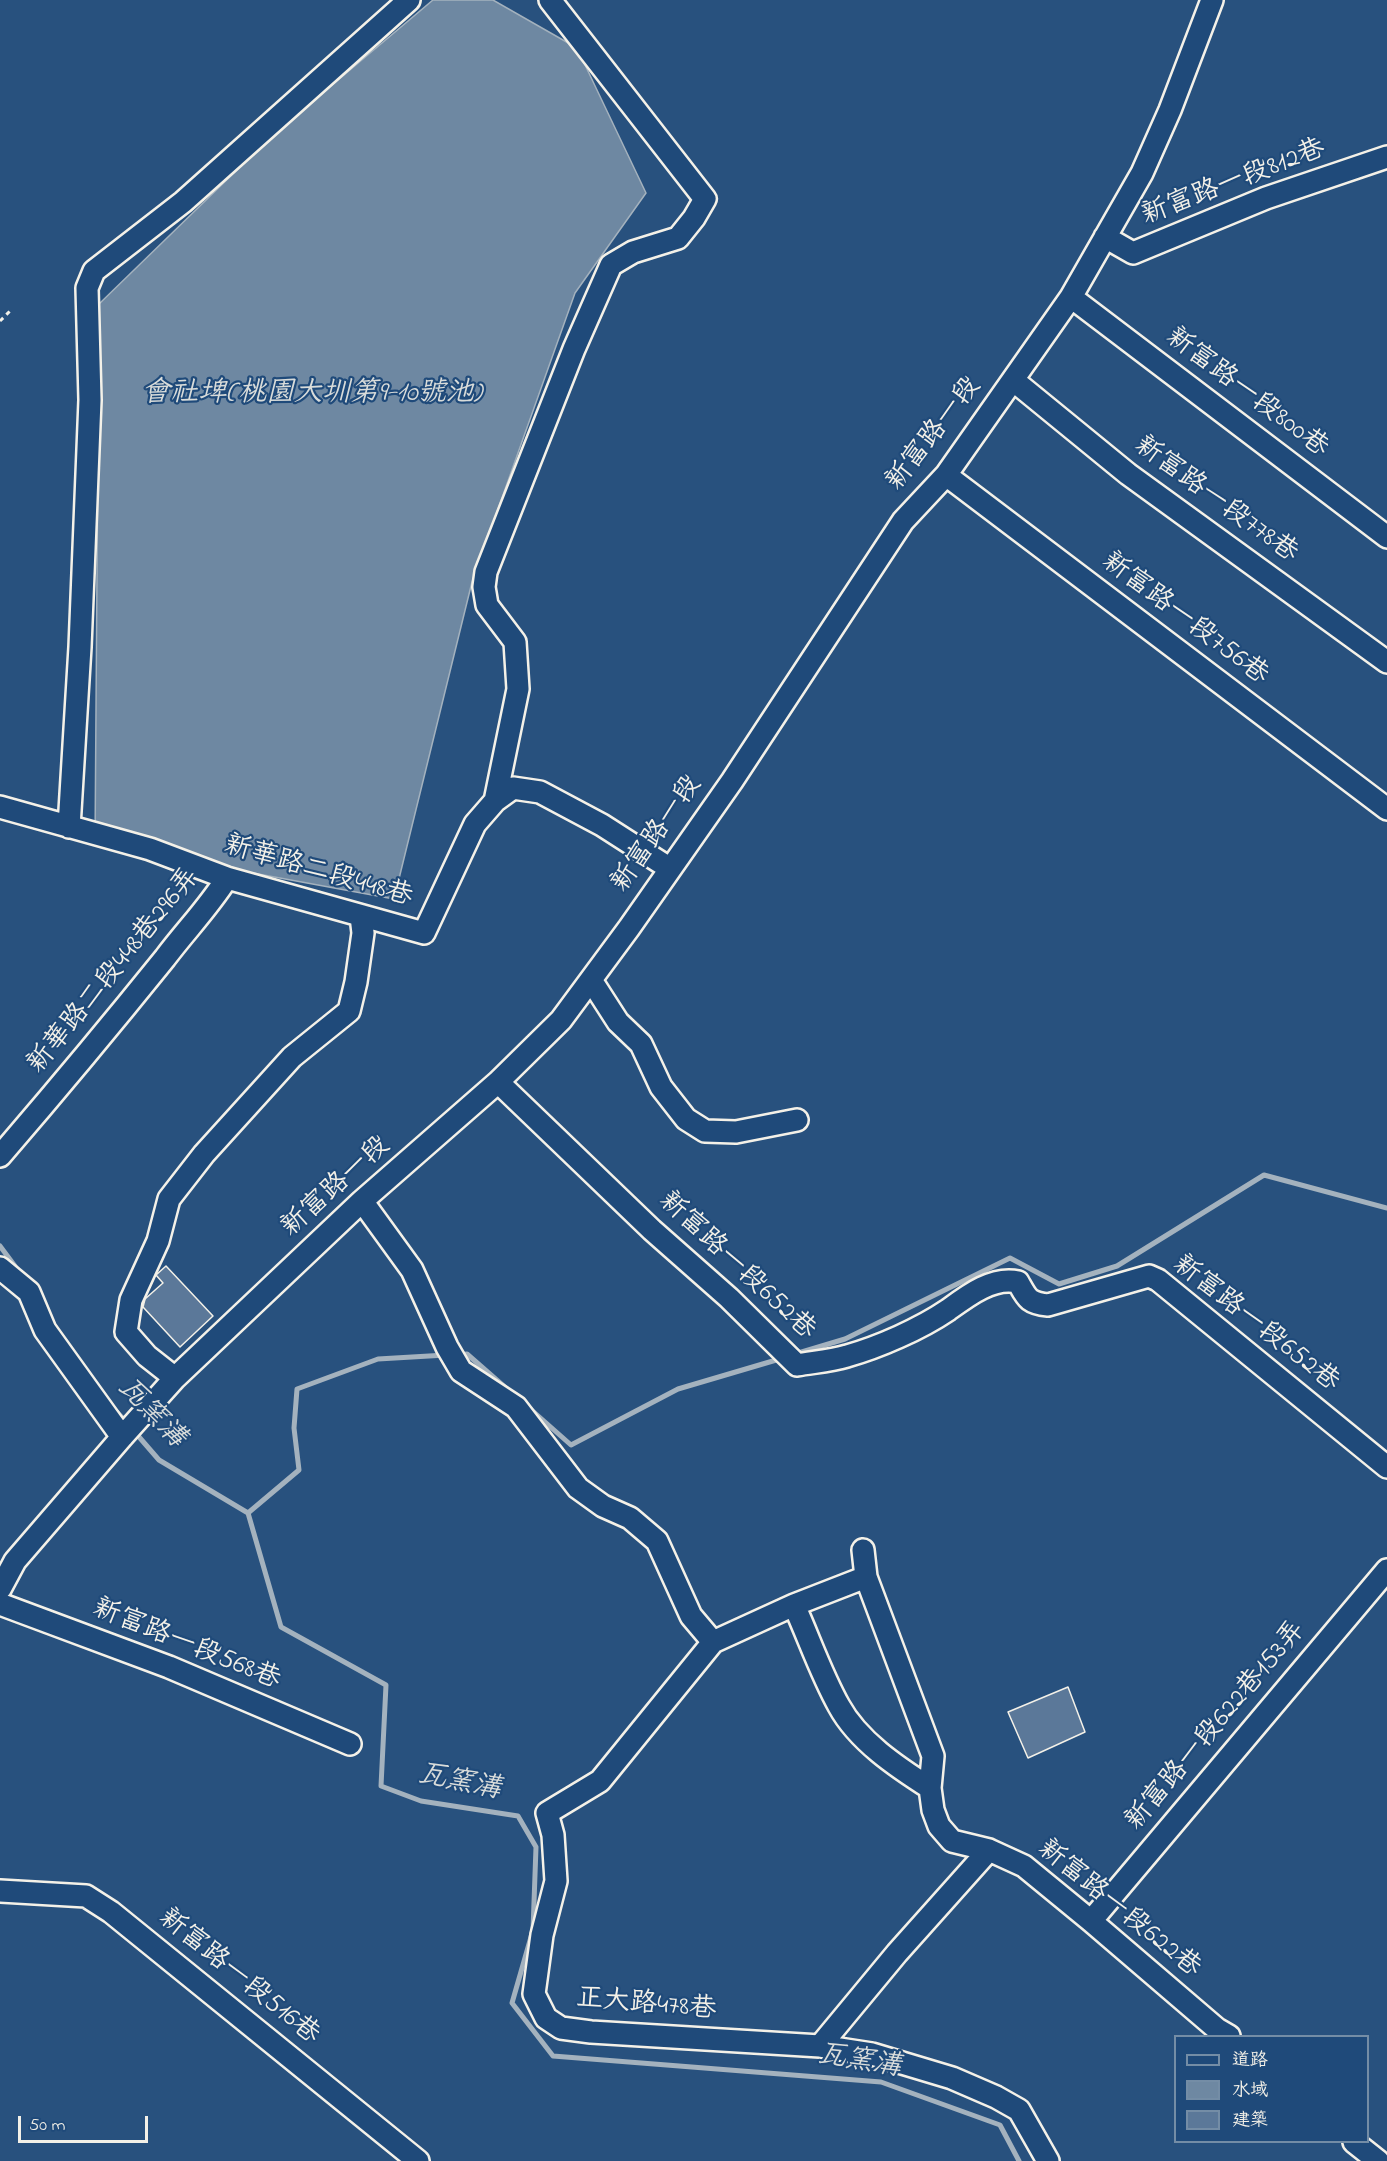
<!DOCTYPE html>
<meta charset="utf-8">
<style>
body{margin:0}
#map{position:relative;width:1387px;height:2161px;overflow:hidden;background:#28517e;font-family:"Indie Flower","LXGW WenKai TC",sans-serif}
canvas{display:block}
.legend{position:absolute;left:1174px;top:2035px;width:195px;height:108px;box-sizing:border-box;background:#1f4a7a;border:2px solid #748da6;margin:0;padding:8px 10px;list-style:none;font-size:18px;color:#f4f1e8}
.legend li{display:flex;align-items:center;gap:12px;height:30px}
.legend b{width:30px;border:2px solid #748da6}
.scale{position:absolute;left:18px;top:2116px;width:130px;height:27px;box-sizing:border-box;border:3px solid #f4f1e8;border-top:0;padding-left:8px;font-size:18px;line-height:21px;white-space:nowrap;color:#f4f1e8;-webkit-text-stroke:4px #1f4a7a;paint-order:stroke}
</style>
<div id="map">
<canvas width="1387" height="2161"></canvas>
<ul class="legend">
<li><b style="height:8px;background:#1f4a7a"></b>道路</li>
<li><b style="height:16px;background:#6e88a2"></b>水域</li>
<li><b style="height:16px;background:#5b7899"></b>建築</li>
</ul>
<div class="scale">50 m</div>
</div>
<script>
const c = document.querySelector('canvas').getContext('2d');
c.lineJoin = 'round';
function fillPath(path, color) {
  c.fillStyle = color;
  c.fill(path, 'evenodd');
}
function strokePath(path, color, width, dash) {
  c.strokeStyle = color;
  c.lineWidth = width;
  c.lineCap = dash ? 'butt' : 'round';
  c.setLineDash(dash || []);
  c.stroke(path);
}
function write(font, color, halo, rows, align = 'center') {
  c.font = font + ' "Indie Flower","LXGW WenKai TC",sans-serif';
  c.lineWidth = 4.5;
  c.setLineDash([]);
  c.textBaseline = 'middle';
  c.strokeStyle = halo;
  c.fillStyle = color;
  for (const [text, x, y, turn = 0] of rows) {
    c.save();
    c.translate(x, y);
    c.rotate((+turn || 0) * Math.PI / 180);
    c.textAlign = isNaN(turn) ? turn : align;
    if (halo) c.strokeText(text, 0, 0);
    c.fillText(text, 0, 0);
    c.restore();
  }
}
const water = new Path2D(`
 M433 0H493L577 48 646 193 575 293 472 582 394 899 95 844 99 304 274 134Z`);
const stream = new Path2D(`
 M0 1246 23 1277
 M795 1354 845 1339 1010 1258 1059 1284 1117 1266 1264 1175 1387 1208
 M458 1355 467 1354 507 1389
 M528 1407 571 1445 678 1389 783 1358
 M113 1408 127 1423
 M133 1430 159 1460 248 1513 281 1627 386 1685 381 1786 421 1801 518 1816 536 1847 533 1930 512 2003 553 2056 881 2082 1000 2125 1019 2161
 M248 1513 299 1470 294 1428 297 1389 378 1359 446 1355`);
const building = new Path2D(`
 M166 1266 213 1316 180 1347 143 1307 145 1299 163 1283 156 1275Z
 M1068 1687 1085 1732 1028 1758 1008 1712Z`);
const path = new Path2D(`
 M0 321 11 310`);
const minor = new Path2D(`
 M1105 237 1133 253 1266 198 1387 157
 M1071 297 1387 537
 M1013 380 1128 474 1387 662
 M946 475 1387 809
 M495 801 518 689 515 642 487 605 484 587 486 572 574 349 611 265 633 252 678 238 694 218 705 199 550 0
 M0 807 150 849 227 878 424 933 475 824 495 801 513 788 540 792 602 825 669 868
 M69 827 80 647 90 400 87 288 94 271 183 202 409 0
 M591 980 618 1022 641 1044 661 1087 686 1119 705 1131 736 1132 797 1120
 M498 1082 652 1230 729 1298 797 1365C814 1362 831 1361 847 1356 879 1347 920 1329 948 1310 967 1296 993 1276 1018 1282 1027 1298 1028 1303 1048 1305L1149 1276 1158 1280 1387 1467
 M0 1156C56 1091 111 1025 165 958 186 930 208 908 227 878
 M362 1201 412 1270 447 1347 461 1371 516 1407 578 1488 603 1506 630 1518 657 1541 691 1616 713 1642 794 1605C809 1638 821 1674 839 1706 858 1741 897 1767 930 1788L933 1810 939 1826 952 1841 989 1850 1024 1866 1091 1921 1217 2029 1229 2036
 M0 1268 29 1292 45 1330 122 1437
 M175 1378 147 1356 126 1332 131 1300 158 1241 169 1199 204 1154 292 1057 349 1011 356 982 363 933 361 916
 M863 1550 866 1577 933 1756 930 1788
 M0 1589 15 1561 122 1437 175 1378 362 1201 498 1082 561 1020 629 928 732 781 903 521 946 475 1071 297 1142 173 1170 110 1212 0
 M0 1604 169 1667 350 1744
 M794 1605 866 1577
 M713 1642 600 1781 547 1813 553 1835 556 1881 542 1935 534 1994 546 2018 561 2028 591 2032 820 2046 872 2054 952 2078 996 2097 1019 2110 1048 2161
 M0 1891 86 1896 111 1912 418 2161
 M1091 1921 1387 1570
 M820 2046 897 1953 989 1850
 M1354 2142 1378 2161`);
const streetNames = [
 ["新富路一段812巷",1234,184,-21],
 ["新富路一段800巷",1246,394,37],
 ["新富路一段",935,435,-52],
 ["新富路一段778巷",1215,501,36],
 ["新富路一段756巷",1184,620,37],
 ["新富路一段",658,835,-55],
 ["新華路二段448巷",318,873,16],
 ["新華路二段448巷296弄",115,972,-51],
 ["新富路一段",337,1188,-42],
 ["新富路一段652巷",736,1267,43],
 ["新富路一段652巷",1255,1325,38],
 ["新富路一段568巷",186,1646,22],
 ["新富路一段622巷153弄",1217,1727,-50],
 ["新富路一段622巷",1118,1910,39],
 ["新富路一段516巷",238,1978,39],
 ["正大路478巷",646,2006,5]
];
const waterNames = [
 ["會社埤(桃園大圳第9-10號池)",312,395],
 ["瓦窯溝",150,1414,46],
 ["瓦窯溝",459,1784,11],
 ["瓦窯溝",859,2063,9]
];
fillPath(water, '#6e88a2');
strokePath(water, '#a4b2be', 1.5);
strokePath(stream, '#a4b2be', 5);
fillPath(building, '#5b7899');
strokePath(building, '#f4f1e8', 1.5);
strokePath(minor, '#f4f1e8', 26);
strokePath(path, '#f4f1e8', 3, [4.5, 4.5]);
strokePath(minor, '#1f4a7a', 21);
write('27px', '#f4f1e8', '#1f4a7a', streetNames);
write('italic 28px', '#d9dcda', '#1f4a7a', waterNames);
</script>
